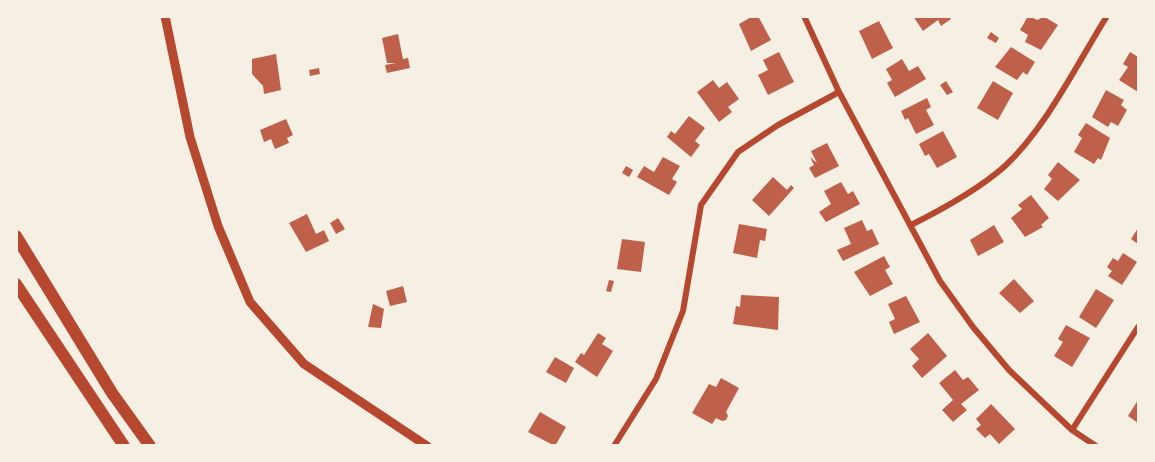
<!DOCTYPE html>
<style>
body{margin:0}
#map{position:relative;width:1155px;height:462px;overflow:hidden;background:#f6efe4;font-family:"Noto Sans",sans-serif}
canvas{display:block}
.frame{position:absolute;inset:0;border:18px solid #f6efe4;pointer-events:none}
</style>
<div id="map">
<canvas width="1155" height="462"></canvas>
<div class="frame"></div>
</div>
<script>
const c = document.querySelector('canvas').getContext('2d');
c.lineJoin = 'round';
function fillPath(path, color) {
  c.fillStyle = color;
  c.fill(path, 'evenodd');
}
function strokePath(path, color, width, dash) {
  c.strokeStyle = color;
  c.lineWidth = width;
  c.lineCap = dash ? 'butt' : 'round';
  c.setLineDash(dash || []);
  c.stroke(path);
}
const building = new Path2D(`
 M753 16H758L771 40 751 51 739 24Z
 M913 16H949L951 19 941 26 938 20 923 31Z
 M1028 16 1038 20 1043 16 1058 25 1041 50 1025 42 1028 35 1020 30Z
 M879 21 893 48 872 59 859 31Z
 M991 32 999 38 996 43 987 38Z
 M398 34 403 59 408 58 410 68 387 73 385 65 396 63H387L382 38Z
 M1011 47 1035 62 1027 75 1023 72 1017 80 995 67Z
 M779 52 794 82 768 95 758 75 768 70 763 60Z
 M1130 52 1138 57V92L1119 80 1128 67 1123 64Z
 M276 54 281 90 264 94 263 86 252 74V59Z
 M902 59 909 71 918 66 926 79 895 97 887 83 892 80 886 69Z
 M319 68 320 74 310 76 309 70Z
 M713 80 719 88 727 82 739 99 728 107 732 112 719 122 697 92Z
 M946 81 953 92 947 95 940 85Z
 M993 81 1013 93 998 120 977 108Z
 M1106 90 1124 100 1121 105 1127 110 1118 126 1111 122 1108 127 1092 117Z
 M927 98 931 107 926 110 934 125 916 134 908 118 905 120 901 111Z
 M689 116 705 128 695 141 700 145 691 157 667 137 671 131 675 134Z
 M286 119 293 135 287 138 289 143 275 149 271 139 264 142 260 130Z
 M1086 123 1110 138 1101 160 1098 158 1094 164 1074 152 1082 138 1078 135Z
 M943 131 957 157 937 168 929 154 925 156 919 144Z
 M827 143 839 166 815 178 809 168 814 165 810 157 817 163 811 151Z
 M663 157 680 166 672 179 677 182 669 195 637 177 644 166 654 172Z
 M1058 162 1080 180 1058 201 1044 189 1052 179 1048 175Z
 M626 166 633 170 629 177 622 173Z
 M773 177 787 190 791 185 794 188 769 216 752 200Z
 M841 182 848 194 853 191 860 204 826 222 819 212 831 204 824 191Z
 M1031 195 1049 218 1041 225 1043 227 1025 237 1011 218 1022 209 1018 205Z
 M307 214 316 234 324 230 329 241 306 252 289 223Z
 M338 218 345 229 336 234 330 223Z
 M862 220 867 231 872 229 879 244 843 261 837 250 851 244 844 228Z
 M739 224 767 229 765 241 760 240 757 258 733 253Z
 M994 225 1004 242 978 256 970 240Z
 M1138 228V244L1131 239Z
 M622 239 645 242 641 272 617 269Z
 M1123 253 1137 262 1122 285 1108 276 1112 271 1107 267 1113 258 1118 261Z
 M884 256 890 267 885 270 893 284 870 296 854 272Z
 M1014 279 1034 301 1020 313 999 293Z
 M609 280 614 281 611 292 606 291Z
 M403 286 407 302 390 306 386 291Z
 M1096 289 1114 300 1096 328 1079 317Z
 M741 295 779 297 778 330 733 324 736 306 740 307Z
 M906 296 920 322 894 334 889 322 895 319 888 304Z
 M373 304 384 309 381 328 368 327Z
 M1066 325 1090 338 1072 367 1054 356 1063 342 1058 339Z
 M598 333 606 338 602 344 613 351 597 377 575 362 581 353 584 355Z
 M928 333 947 356 922 378 912 366 919 359 910 349Z
 M555 357 574 368 566 383 546 372Z
 M955 370 963 380 968 377 979 390 961 404 967 410 953 422 942 410 953 400 939 383Z
 M721 378 739 388 726 412 728 416 726 420 722 421 716 418 712 424 692 413 709 384 716 387Z
 M1138 400V423L1128 416Z
 M991 404 1015 429 999 444 990 434 985 438 976 429 981 425 976 419Z
 M540 412 566 427 555 446 528 432Z`);
const minor = new Path2D(`
 M804 16 839 92 940 281 973 327 1009 370 1072 430 1096 446
 M911 225C943 209 978 190 1005 166 1046 128 1077 64 1107 16
 M1072 430 1138 327
 M614 446 656 379 683 311 701 205 738 152 778 125 839 92`);
const secondary = new Path2D(`
 M165 16 190 137 218 226 250 302 304 364 427 446`);
const motorway = new Path2D(`
 M16 236 112 393 150 446
 M16 284 124 446`);
fillPath(building, '#bf614a');
strokePath(minor, '#b5482f', 6);
strokePath(secondary, '#b5482f', 9);
strokePath(motorway, '#b5482f', 12);
</script>
